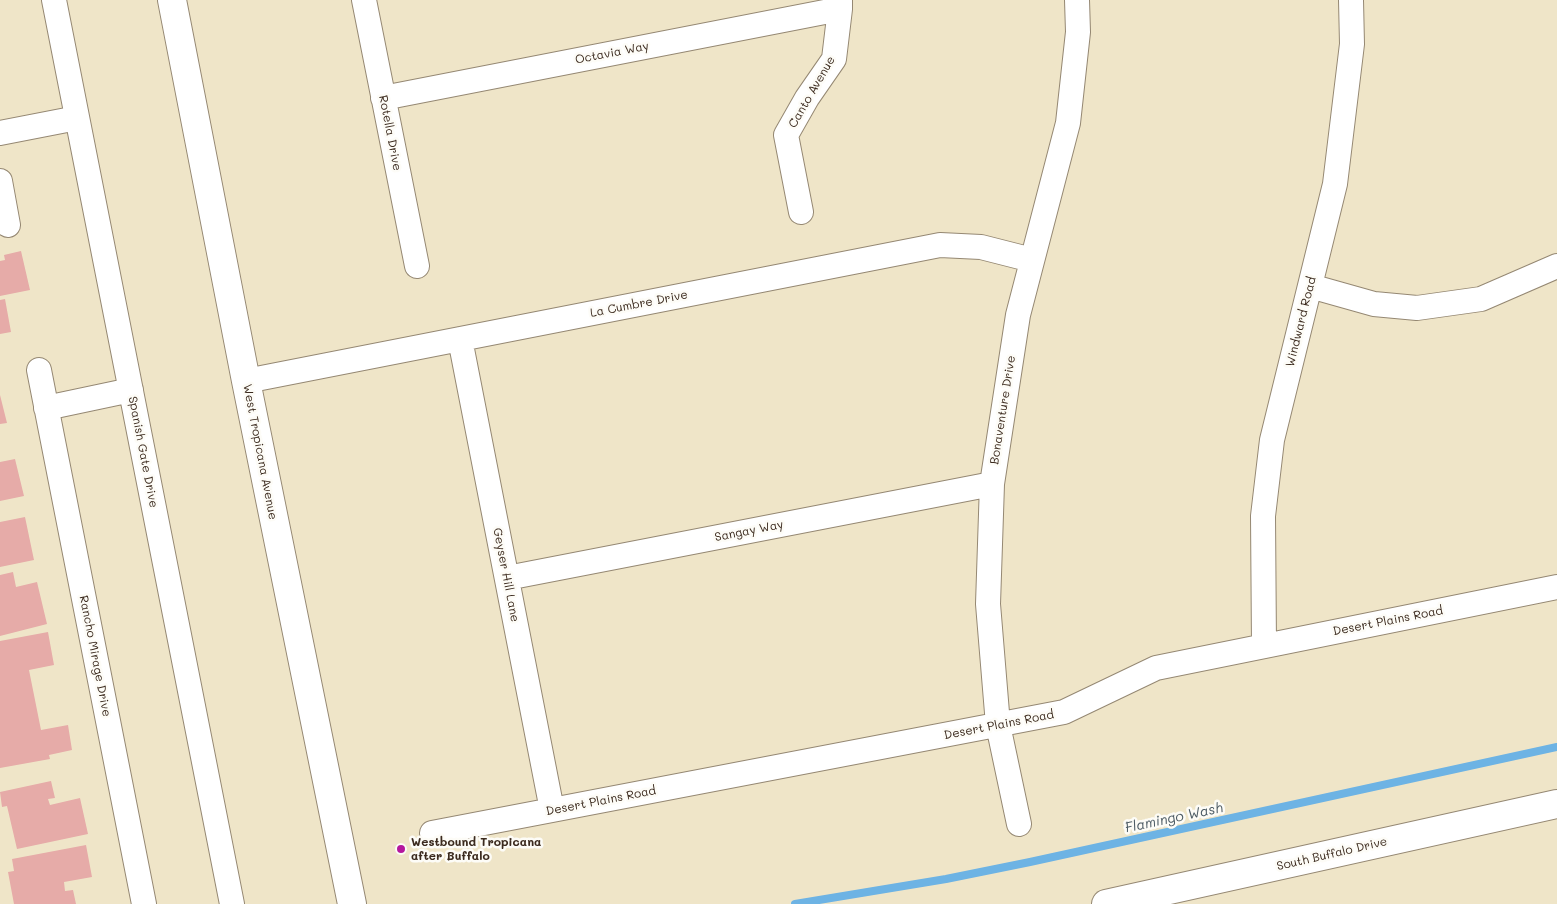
<!DOCTYPE html>
<style>
body{margin:0}
canvas{display:block;background:#efe5c8}
</style>
<canvas width="1557" height="904"></canvas>
<script>
const c = document.querySelector('canvas').getContext('2d');
c.lineJoin = 'round';
function strokePath(path, color, width, dash) {
  c.strokeStyle = color;
  c.lineWidth = width;
  c.lineCap = dash ? 'butt' : 'round';
  c.setLineDash(dash || []);
  c.stroke(path);
}
function fillPath(path, color) {
  c.fillStyle = color;
  c.fill(path, 'evenodd');
}
function write(font, color, halo, rows, align = 'center') {
  c.font = font + ' Mali,sans-serif';
  c.lineWidth = 5;
  c.setLineDash([]);
  c.textBaseline = 'middle';
  c.strokeStyle = halo;
  c.fillStyle = color;
  for (const [text, x, y, turn = 0] of rows) {
    c.save();
    c.translate(x, y);
    c.rotate((+turn || 0) * Math.PI / 180);
    c.textAlign = isNaN(turn) ? turn : align;
    if (halo) c.strokeText(text, 0, 0);
    c.fillText(text, 0, 0);
    c.restore();
  }
}
const stream = new Path2D(`
 M795 904 946 879 1030 862 1557 747`);
const building = new Path2D(`
 M21 251 30 290 0 296V261L5 260 4 255Z
 M5 299 11 332 0 334V300Z
 M0 395 7 423 0 424Z
 M15 459 24 496 0 501V462Z
 M25 517 34 560 0 567V522Z
 M13 572 16 587 37 582 47 624 0 636V575Z
 M48 632 54 665 29 670 41 730 68 725 72 750 49 755 50 759 0 768V641Z
 M51 781 55 798 48 799 50 805 80 798 88 834 17 849 7 806 2 807 0 792Z
 M86 845 92 877 64 882 65 891 73 890 76 904H14L8 872 14 871 12 859Z`);
const street = new Path2D(`
 M54 0 232 904
 M364 0 417 266
 M383 98 840 9
 M0 133 77 118
 M0 181 8 225
 M801 212 786 135 807 98 834 59 840 9V0
 M1310 286 1374 304 1417 308 1481 299 1557 266
 M460 339 552 810
 M39 370 144 904
 M246 381 940 245 981 247 1032 260
 M46 408 131 390
 M507 578 992 484
 M1264 646 1263 516 1272 440 1335 184 1352 44 1351 0
 M1019 824 998 725 988 604 992 484 1018 315 1068 123 1078 32 1077 0
 M432 833 1064 712 1156 668 1557 587`);
const secondary = new Path2D(`
 M1106 904 1557 804`);
const primary = new Path2D(`
 M172 0 246 381 352 904`);
const markers = [
 [401,849,5,"#b5179e"]
];
const streetNames = [
 ["Octavia Way",612,53,-11],
 ["Canto Avenue",812,92,-60],
 ["Rotella Drive",390,133,79],
 ["La Cumbre Drive",639,304,-11],
 ["Windward Road",1301,322,-76],
 ["Bonaventure Drive",1003,410,-81],
 ["Spanish Gate Drive",143,452,79],
 ["West Tropicana Avenue",260,452,79],
 ["Sangay Way",749,531,-11],
 ["Geyser Hill Lane",506,575,79],
 ["Desert Plains Road",1388,621,-11],
 ["Rancho Mirage Drive",95,656,79],
 ["Desert Plains Road",999,725,-11],
 ["Desert Plains Road",601,801,-11],
 ["South Buffalo Drive",1332,854,-13]
];
const poiNames = [
 ["Westbound Tropicana",411,842],
 ["after Buffalo",411,856]
];
const waterNames = [
 ["Flamingo Wash",1174,818,-12]
];
strokePath(stream, '#6db3e4', 8);
fillPath(building, '#e6aba8');
strokePath(street, '#958873', 26);
strokePath(secondary, '#958873', 30);
strokePath(primary, '#958873', 30);
strokePath(street, '#fff', 24);
strokePath(secondary, '#fff', 28);
strokePath(primary, '#fff', 28);
for (const [x, y, r, color] of markers) {
  const dot = new Path2D();
  dot.arc(x, y, r, 0, 2 * Math.PI);
  c.fillStyle = color;
  c.fill(dot);
  strokePath(dot, '#fdfcf7', 2);
}
write('12px', '#3b2a1e', '#fdfcf7', streetNames);
write('bold 12px', '#3b2a1e', '#fdfcf7', poiNames, 'left');
write('italic 14px', '#4c5a63', '#fdfcf7', waterNames);
</script>
